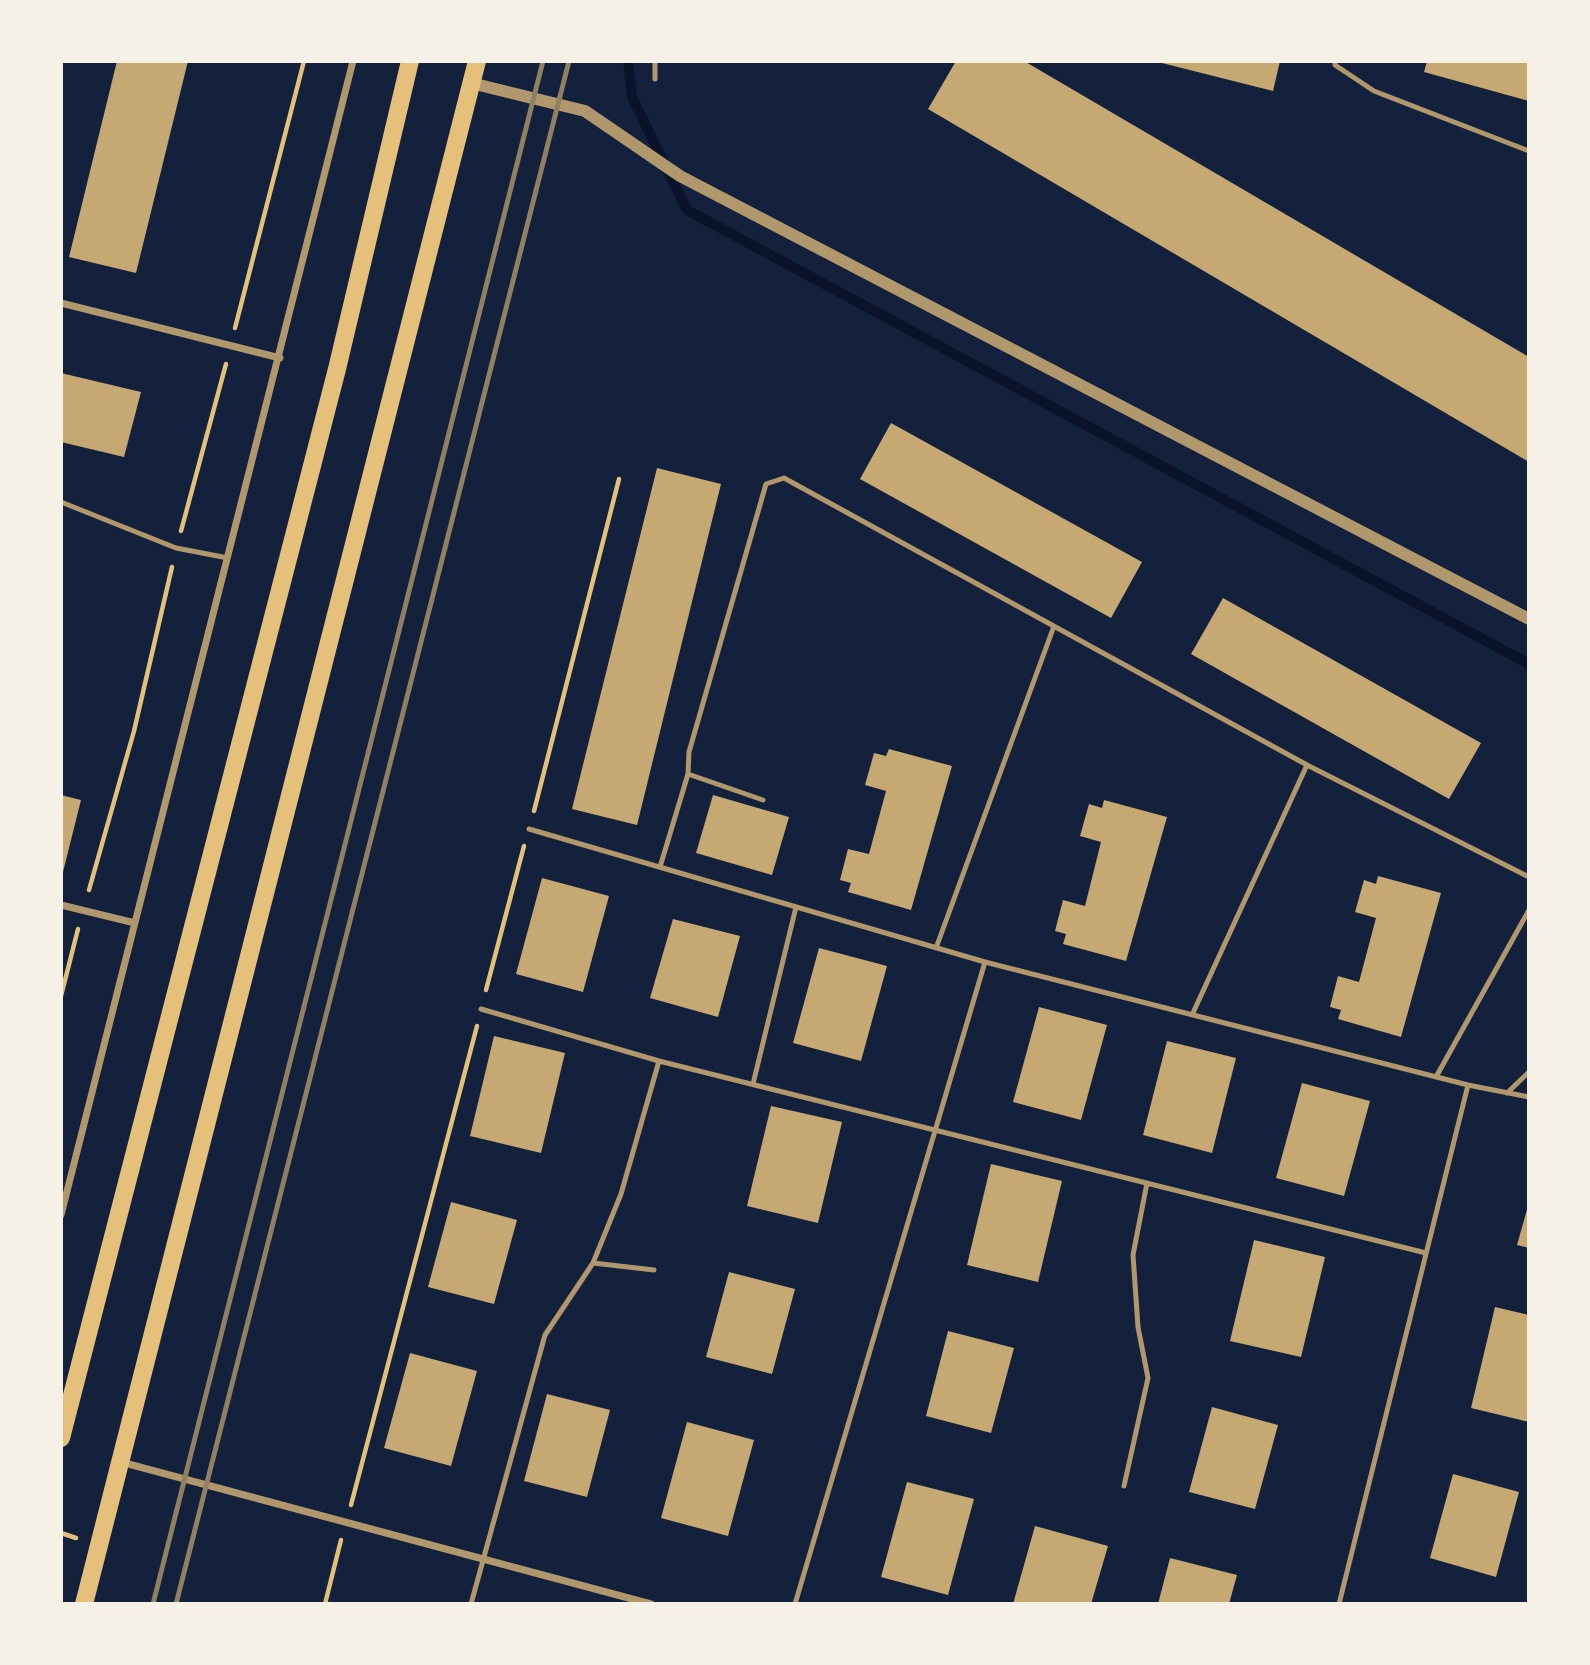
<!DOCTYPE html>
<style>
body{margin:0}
#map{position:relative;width:1590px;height:1665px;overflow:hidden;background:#14213d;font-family:Roboto,sans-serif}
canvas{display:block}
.frame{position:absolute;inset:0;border:63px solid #f6f1e7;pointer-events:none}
</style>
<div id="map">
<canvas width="1590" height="1665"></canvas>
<div class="frame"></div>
</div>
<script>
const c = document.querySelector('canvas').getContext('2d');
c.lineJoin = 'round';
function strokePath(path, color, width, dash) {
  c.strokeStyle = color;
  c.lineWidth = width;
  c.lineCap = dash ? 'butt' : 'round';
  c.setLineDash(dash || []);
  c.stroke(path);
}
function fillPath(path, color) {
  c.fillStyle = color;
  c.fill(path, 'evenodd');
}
const stream = new Path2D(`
 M628 61 632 97 687 210 1529 664`);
const building = new Path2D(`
 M117 61H188L136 273 69 257Z
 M956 61H1024L1529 357V462L928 109Z
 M1154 61H1280L1273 91Z
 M1427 61H1529V101L1424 72Z
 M61 373 141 392 124 457 61 442Z
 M891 423 1142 562 1111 618 860 479Z
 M657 468 721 484 637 825 572 809Z
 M1223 598 1481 743 1449 799 1191 654Z
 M889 749 952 766 911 910 848 892 851 883 840 880 848 849 869 854 886 791 865 785 874 753 886 756Z
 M61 795 81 800 62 876H61Z
 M713 795 789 817 772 875 696 853Z
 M1104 800 1167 817 1126 961 1063 944 1066 934 1055 931 1063 900 1085 906 1101 842 1080 836 1089 804 1102 808Z
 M1378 876 1441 893 1401 1037 1338 1019 1341 1010 1330 1007 1338 976 1359 982 1376 918 1355 912 1364 880 1376 884Z
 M542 878 609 896 583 992 516 974Z
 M673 919 740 936 718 1017 650 998Z
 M819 948 887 966 861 1061 793 1043Z
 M1039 1007 1107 1025 1081 1120 1013 1102Z
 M494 1036 565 1053 541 1153 470 1136Z
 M1167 1041 1236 1058 1212 1153 1143 1135Z
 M1302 1083 1370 1101 1344 1196 1276 1178Z
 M771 1106 842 1122 818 1223 747 1206Z
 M991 1164 1062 1181 1038 1282 967 1265Z
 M451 1202 517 1220 494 1304 428 1287Z
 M1528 1206H1529V1248L1517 1245Z
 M1254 1240 1325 1257 1301 1357 1230 1341Z
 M729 1272 795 1289 772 1374 706 1357Z
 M1495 1307 1529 1315V1422L1471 1408Z
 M948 1331 1014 1348 991 1433 926 1416Z
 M410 1353 477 1371 451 1466 384 1448Z
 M547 1394 610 1410 587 1497 524 1481Z
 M1212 1407 1278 1425 1255 1509 1189 1492Z
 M687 1422 754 1440 728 1536 661 1518Z
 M1453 1474 1519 1492 1496 1577 1430 1558Z
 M907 1482 974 1499 948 1595 881 1577Z
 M1035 1526 1108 1546 1091 1604H1013Z
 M1170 1558 1237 1575 1229 1604H1158Z`);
const path = new Path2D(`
 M235 328 304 61
 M181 531 226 364
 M534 811 619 479
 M89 890 134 731 172 567
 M486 990 524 846
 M61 996 78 929
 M351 1505 477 1026
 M61 1533 76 1538
 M325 1604 341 1540`);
const service = new Path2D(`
 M1335 61V65L1374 91 1529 151
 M655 79V61
 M61 502 176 548 228 558
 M763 800 688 774 689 752 766 484 784 478 1307 765 1529 877
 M529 829 985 962 1468 1085 1339 1604
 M660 867 688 774
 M936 948 1054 626
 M481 1009 659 1061 1426 1253
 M1192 1015 1307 765
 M1436 1077 1529 910
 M753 1084 796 907
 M1468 1085 1529 1097
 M1507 1093 1529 1072
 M593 1263 654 1270
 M1124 1486 1148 1378 1138 1327 1133 1255 1147 1183
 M471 1604 545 1335 593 1263 621 1194 659 1061
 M795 1604 985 962`);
const minor = new Path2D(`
 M61 303 280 358
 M61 905 135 923
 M61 1215 353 61
 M121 1462 651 1604`);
const tertiary = new Path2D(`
 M471 83 585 111 680 176 1529 619`);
const primary = new Path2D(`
 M61 1438 337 369 410 61
 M84 1604 477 61`);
const rail = new Path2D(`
 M153 1604 543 61
 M176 1604 569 61`);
strokePath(stream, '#0b132b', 10);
fillPath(building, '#c6a872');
strokePath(path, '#e5c07b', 4.5);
strokePath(service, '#b1986c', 5);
strokePath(minor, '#b1986c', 7);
strokePath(tertiary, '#b1986c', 12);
strokePath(primary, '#e5c07b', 18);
strokePath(rail, '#918062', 5);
</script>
